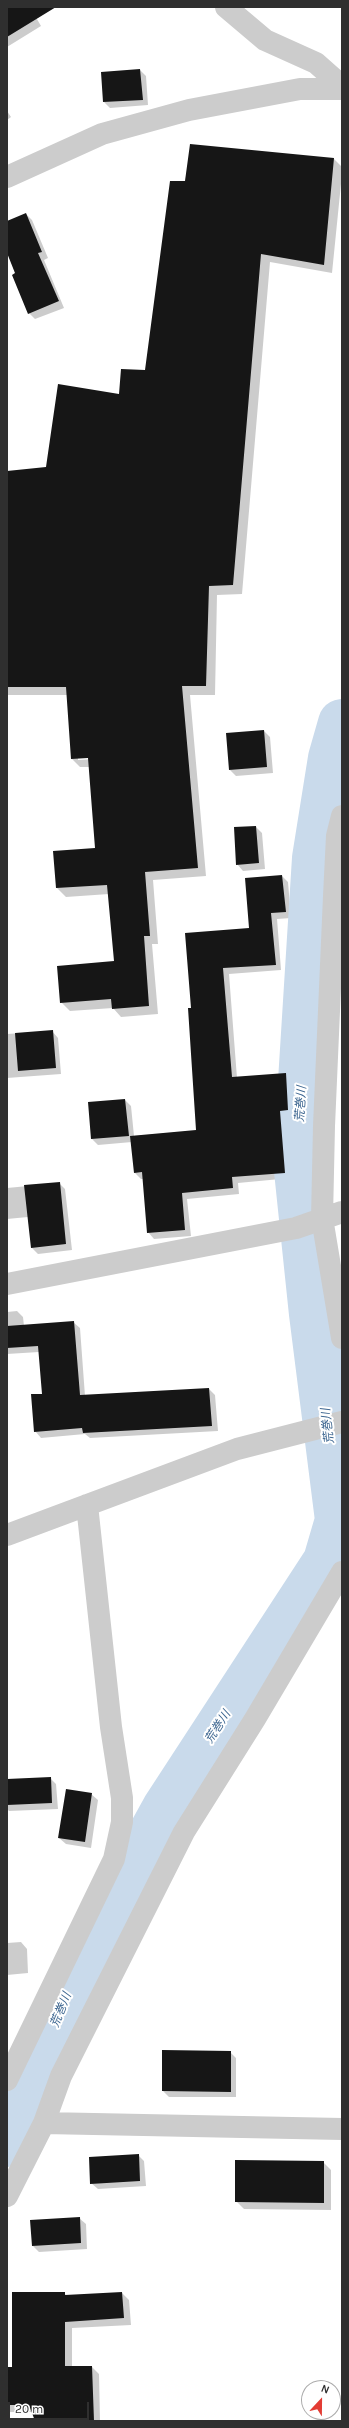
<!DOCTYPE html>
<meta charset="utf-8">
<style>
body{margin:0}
#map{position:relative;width:349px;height:2428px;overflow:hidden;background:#fff;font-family:Karla,sans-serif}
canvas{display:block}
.frame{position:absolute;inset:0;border:8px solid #2f2f2f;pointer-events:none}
.north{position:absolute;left:301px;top:2380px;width:40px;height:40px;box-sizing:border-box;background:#fff;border:1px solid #acacac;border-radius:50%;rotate:22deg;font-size:11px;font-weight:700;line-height:16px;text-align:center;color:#2f2f2f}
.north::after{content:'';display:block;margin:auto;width:14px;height:18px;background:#e33c34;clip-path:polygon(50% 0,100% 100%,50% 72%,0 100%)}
.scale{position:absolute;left:8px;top:2402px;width:81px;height:18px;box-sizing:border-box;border:2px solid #2f2f2f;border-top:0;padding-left:5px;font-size:12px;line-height:14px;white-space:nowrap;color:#2f2f2f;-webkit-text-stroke:3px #fff;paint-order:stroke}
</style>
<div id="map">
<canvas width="349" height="2428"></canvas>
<div class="frame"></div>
<div class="north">N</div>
<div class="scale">20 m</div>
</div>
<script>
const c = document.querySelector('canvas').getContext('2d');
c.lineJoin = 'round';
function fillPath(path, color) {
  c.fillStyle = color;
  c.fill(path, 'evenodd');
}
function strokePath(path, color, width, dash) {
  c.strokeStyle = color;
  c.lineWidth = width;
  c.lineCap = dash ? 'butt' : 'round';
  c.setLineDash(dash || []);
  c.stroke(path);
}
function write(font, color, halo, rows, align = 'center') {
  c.font = font + ' Karla,"Noto Sans JP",sans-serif';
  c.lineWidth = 4;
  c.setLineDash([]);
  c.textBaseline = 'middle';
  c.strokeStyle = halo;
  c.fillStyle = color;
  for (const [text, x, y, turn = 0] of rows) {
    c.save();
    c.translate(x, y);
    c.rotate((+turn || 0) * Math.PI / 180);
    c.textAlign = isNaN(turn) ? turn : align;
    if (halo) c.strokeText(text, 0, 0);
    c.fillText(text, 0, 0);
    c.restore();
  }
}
const shadow = new Path2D(`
 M7 7H30L41 26 7 47Z
 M140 70 146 76 148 105 110 108 104 102Z
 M7 111 11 117 7 120Z
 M191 146 334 159 342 167V174L332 273 270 262 242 594 217 595 215 695H190L206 876 153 880 158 944H152L158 1014 121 1017 113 1008 70 1011 61 1002 115 962 109 894 66 897 57 888 54 852 96 849 90 767H80L72 759 67 695H7V472L47 468 146 371 185 182ZM93 757V759L78 760V758Z
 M26 214 32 220 48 258 44 260 64 308 35 319 29 313 7 250V222Z
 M264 731 270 737 273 773 236 776 230 770Z
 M256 827 262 833 265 869 243 871 237 864Z
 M282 876 288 882 291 918 277 919 281 970 229 974 237 1078 285 1074 291 1080 294 1116 286 1117 291 1178 238 1183 239 1194 187 1199 191 1236 154 1239 148 1232 144 1179H141L135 1173 132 1142 98 1145 92 1139 89 1103 125 1100 131 1106 134 1136 197 1131 192 1009 250 929 246 879Z
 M52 1031 58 1038 61 1074 7 1078V1034Z
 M59 1183 65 1189 72 1250 38 1254 32 1248 28 1217 7 1219V1188Z
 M17 1311 23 1317 24 1326 73 1322 80 1328 85 1396 209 1389 215 1395 218 1431 90 1438 85 1434 41 1438 35 1431 43 1394 39 1352 7 1354V1312Z
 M50 1778 56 1784 58 1809 9 1811 7 1809V1780Z
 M91 1794 98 1800 91 1848 66 1844 59 1838Z
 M21 1942 27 1949 28 1973 7 1975V1943Z
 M230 2052 236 2058V2097H169L163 2091Z
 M138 2155 144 2161 146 2186 98 2189 91 2183Z
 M323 2162 331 2170V2210L244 2209 236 2201Z
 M79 2218 86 2224 87 2249 39 2252 33 2246Z
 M64 2293 67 2296 122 2293 129 2300 131 2325 72 2328V2367H92L99 2374 100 2421H36L33 2412H7V2368H13Z`);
const stream = new Path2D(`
 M335 1476 342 1473`);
const river = new Path2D(`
 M7 2143 76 1971 166 1808 327 1561 339 1520 313 1314 297 1161 316 858 332 758 342 723`);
const building = new Path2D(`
 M7 7H56L7 37Z
 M140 69 143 100 103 102 101 72Z
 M190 144 334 158 324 265 261 254 233 585 209 586 206 686H182L198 868 145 872 150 936H144L149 1006 112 1009 111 999 60 1003 57 966 114 961 107 885 56 888 53 851 95 848 88 758 71 759 66 687H7V471L46 467 58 384 119 394 121 369 145 370 170 181H185Z
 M26 213 42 252 38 253 59 301 28 314 12 275 15 273 7 253V221Z
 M264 730 267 767 229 770 226 733Z
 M256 826 259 863 236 865 234 827Z
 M282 875 286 912 271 913 276 965 223 968 232 1077 286 1073 288 1110 280 1111 285 1173 232 1177 233 1188 182 1193 185 1230 147 1233 142 1172 134 1173 130 1136 196 1130 188 1008H191L185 933 249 928 245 878Z
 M53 1030 56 1068 18 1071 15 1033Z
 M125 1099 129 1136 91 1139 88 1102Z
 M60 1182 66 1244 31 1248 24 1185Z
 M74 1321 80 1395 209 1388 212 1426 83 1433 82 1428 34 1432 31 1394H42L38 1346 7 1348V1326Z
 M51 1777 52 1803 7 1805V1779Z
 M66 1789 92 1793 85 1842 58 1838Z
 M162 2050 231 2051V2092L162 2091Z
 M139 2154 140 2181 90 2184 89 2157Z
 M235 2160 324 2161V2203L235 2202Z
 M80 2217 81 2243 32 2246 30 2220Z
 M12 2292H65V2295L122 2292 124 2318 65 2322V2366H92L94 2421H35L29 2405H7V2367H12Z`);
const minor = new Path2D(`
 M226 7 265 40 316 63 342 86
 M342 816 337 836 334 896 324 1126 322 1218 342 1338
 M7 1284 296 1228 342 1212
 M7 1535 237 1449 342 1422
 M7 2080 114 1859 122 1822V1798L111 1727 87 1505
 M44 2123 342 2129
 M7 2196 44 2123 61 2076 184 1832 255 1719 342 1572`);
const tertiary = new Path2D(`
 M7 177 102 134 189 110 300 89H342`);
const waterNames = [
 ["荒巻川",301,1104,-86],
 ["荒巻川",328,1426,-97],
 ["荒巻川",218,1727,-57],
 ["荒巻川",61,2010,-68]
];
fillPath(shadow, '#0003');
strokePath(stream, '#c9daeb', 8);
strokePath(river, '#c9daeb', 48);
fillPath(building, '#161616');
strokePath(minor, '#ccc', 22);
strokePath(tertiary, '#ccc', 22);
write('italic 12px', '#3d6690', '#fff', waterNames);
</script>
